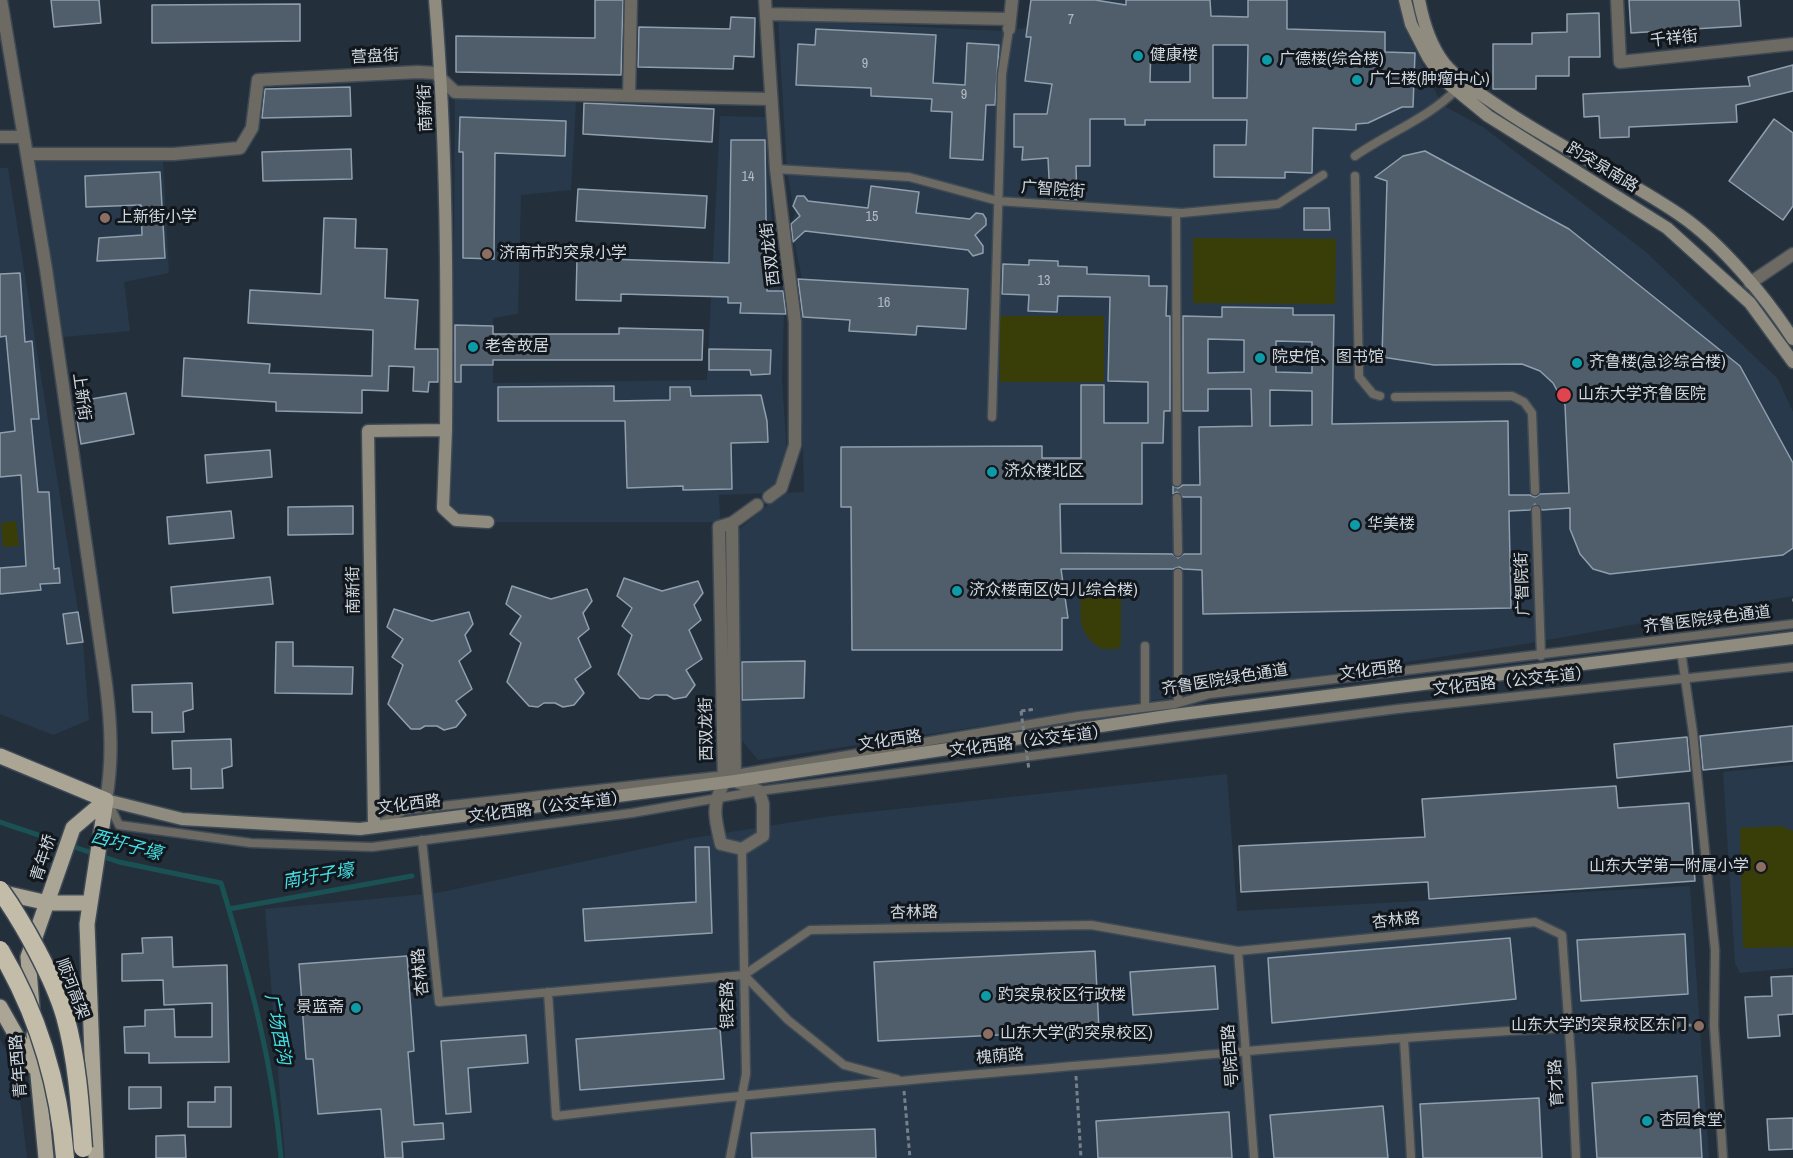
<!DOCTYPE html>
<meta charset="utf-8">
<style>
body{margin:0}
canvas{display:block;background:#232f3b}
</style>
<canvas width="1793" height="1158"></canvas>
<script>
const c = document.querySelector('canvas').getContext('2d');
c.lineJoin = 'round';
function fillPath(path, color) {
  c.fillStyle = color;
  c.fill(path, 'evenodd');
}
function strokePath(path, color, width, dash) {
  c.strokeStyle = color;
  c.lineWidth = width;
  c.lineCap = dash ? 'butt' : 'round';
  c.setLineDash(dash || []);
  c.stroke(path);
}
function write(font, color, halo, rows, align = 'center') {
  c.font = font + ' "Archivo Narrow","Noto Sans SC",sans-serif';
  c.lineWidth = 6;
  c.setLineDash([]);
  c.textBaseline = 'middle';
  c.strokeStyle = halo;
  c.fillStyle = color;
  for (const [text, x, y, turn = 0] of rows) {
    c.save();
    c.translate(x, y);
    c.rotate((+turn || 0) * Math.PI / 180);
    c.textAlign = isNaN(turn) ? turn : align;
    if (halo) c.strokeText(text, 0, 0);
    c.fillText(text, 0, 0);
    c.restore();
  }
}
const built = new Path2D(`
 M1031 0H1398L1405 29 1442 105 1483 127 1646 252 1778 379 1793 412V596L1525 644 758 760 739 737 737 531 782 493 804 492 800 317 802 279 793 236 789 232 796 210 793 206 787 170 778 20 1003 31 1026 28Z
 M455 98 576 102 571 190 521 195 518 314 493 318V383L707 380 720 116 765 117 773 239 778 258 780 301 784 313 782 379 787 455 771 493 719 495 720 522H488L443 508 453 368Z
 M163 161 169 273 124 282 130 331 63 337 36 162Z
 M0 168H8L83 642 89 720 53 735 0 714Z
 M1793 765V968L1740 973 1735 963 1723 772Z
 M1227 774 1237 911 1690 886 1709 1158H285L265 909 437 893 693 838 831 816Z
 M0 1040 16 1065 27 1158H0Z`);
const green = new Path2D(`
 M1193 238 1336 239 1335 304 1193 303Z
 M1000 316H1104V382H1000Z
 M16 521 19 546 3 547 1 523Z
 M1081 587H1117L1121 593V645L1117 649H1102C1075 633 1081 615 1081 587Z
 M1781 826 1793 831V947L1743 948 1740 828Z`);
const stream = new Path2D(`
 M0 822 119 862 221 883C249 975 273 1061 281 1158
 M229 909 412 876`);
const building = new Path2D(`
 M51 0H99L101 23 54 27Z
 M595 0H623L621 75 456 72V36L595 38Z
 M1031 0H1095L1126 5V0H1210L1211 16 1248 17V0H1287V29L1385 32V52L1415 53 1413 107H1402L1368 123 1356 124V130L1313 128 1312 173 1285 172V178L1214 177V145H1246L1247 120H1145V125H1125V119H1090V166H1076L1077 200 1050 198 1048 158 1022 160 1023 147H1014V114H1047L1052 84 1025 81 1031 37H1026ZM1151 45H1190V82H1150ZM1213 45H1248L1247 98H1213Z
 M1629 0H1739L1741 26 1631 33Z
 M300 4V41L152 43V5Z
 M1599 13 1600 57H1569V76H1536V89H1493V44H1532V33L1567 32V14Z
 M731 17 755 18 754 57 734 56 733 69 638 67 639 27 730 29Z
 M816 29 936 35 933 83 965 85 967 43 999 45 995 105H986L983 160 950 158 952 112 931 111 932 99 871 96V88L796 85 798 44 815 45Z
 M1793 65V91L1736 105 1737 122 1629 127V137L1600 138 1599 116 1584 117 1583 94 1750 86 1748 77Z
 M350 87 351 116 262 118 265 89Z
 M584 103 714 109 712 142 583 134Z
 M460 117 566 121 565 156 495 153 494 259 463 258V152H459Z
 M1774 119 1793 133V206L1783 220 1729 181Z
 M731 140H765L767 291H783L786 314 740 313 741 303H728V297L621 294V301L576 300 577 258 729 263Z
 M351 149 352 179 263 181 262 152Z
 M1425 151 1569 229 1740 366 1793 463V548L1783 555 1610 574 1593 569 1580 554 1570 529V508L1542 510 1535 504 1530 510 1509 511 1511 608 1203 614 1202 570 1183 569 1179 567 1173 569H1061L1068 618H1062V650H852L851 507H841V447L1042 446V458H1081V385H1104V423H1148V382L1108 381 1110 297 1058 296 1057 312 1028 311 1029 295 1002 294 1003 264 1029 265V260L1058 261V266L1087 267V274L1149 276V286H1167L1166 316H1170V411H1164L1163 443H1142V504H1060L1061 553 1172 554 1178 558 1184 554H1201V497H1183L1177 492 1173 494V486L1178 488 1183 485H1200L1199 427 1252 426 1251 389H1208V411H1183V316L1222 317V307L1293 308V315H1334L1332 424 1508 421 1509 495H1530L1535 497 1540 494 1569 493 1565 405 1553 383 1540 371 1522 364 1434 365 1382 357 1387 181 1375 177 1403 156ZM1208 339 1244 340V372L1208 373ZM1276 341 1312 342V373L1276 372ZM1270 390 1312 391V425L1270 426Z
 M160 172 165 258 97 261 99 238 142 235 141 205 86 207 85 176Z
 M871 186 919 192 916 213 970 219 976 213 983 214 986 219V225L975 235 983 246V253L973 256 968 250 805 231 793 242 791 224 800 216 793 206 797 196H804L808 201 868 208Z
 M578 189 707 196 705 228 576 221Z
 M1304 208H1329L1330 230H1304Z
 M324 218 356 219 355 248 387 249 385 298 418 300 415 349H438V382H429L428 392 413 391 414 367 389 366 388 391 362 390V413L276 411V402L182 396 184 358 270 364 269 373 372 376 373 330 248 323 250 290 321 294Z
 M20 273 25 342 32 341 39 419H31L38 492H49L54 569 59 568 60 583 40 584 41 590 0 594V568L26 566 21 475 0 477V433L15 431 6 336 0 337V274Z
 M798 279 968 289 966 329 917 326 916 335 849 331 850 320 803 317Z
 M455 325 493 326V334H619V328L703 330 702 360H493V365H461V382H455Z
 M709 349 771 350 770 374 751 375 750 370H709Z
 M614 386V401L670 400V387H690L691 396 761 395 767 421 768 442 731 443 732 489 683 490V486L627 488 625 421H498V387Z
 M126 393 134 434 81 444 74 402Z
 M270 450 272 477 207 483 205 455Z
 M353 506V534L288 535V507Z
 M231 511 234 538 169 544 167 517Z
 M270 577 273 604 173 613 171 587Z
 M624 578 662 591 698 581 703 593 694 605 701 620 689 630 702 659 686 670 695 685 686 697 674 699 667 695H655L649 699 640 698 618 674 632 635 622 626 632 608 617 596Z
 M512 586 551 599 587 589 592 601 583 613 589 629 578 638 591 667 575 679 584 693 574 705 563 707 555 703H544L538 707 529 706 507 682 521 643 510 634 521 616 506 604Z
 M394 609 432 621 469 612 473 624 465 635 471 651 459 661 472 689 456 701 466 715 456 727 444 730 437 726H425L420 729H411L388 704 403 665 392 657 403 639 387 627Z
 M78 612 83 642 67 644 63 614Z
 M276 642H293V666L353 667 352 694 275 693Z
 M805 661 804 698 742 700V662Z
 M192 683 193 709 183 712 184 732 152 733V712H133L132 685Z
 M1793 726V761L1703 770 1700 736Z
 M1687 737 1690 771 1617 778 1614 744Z
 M231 739 232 766 222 769 223 788 191 789V768L173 769 172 741Z
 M1616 786 1618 808 1689 803 1695 881 1429 899 1428 882 1241 892 1239 846 1425 837 1422 799Z
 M695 847H709L712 933 585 941 583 909 696 902Z
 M1685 934 1688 994 1581 1001 1577 940Z
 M172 937 173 967 227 965 229 1062 149 1063V1053H125L124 1027 145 1026V1010L174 1009 175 1037H212V1003L164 1005 163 980 122 981V954L143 953 142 938Z
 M1510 938 1516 999 1272 1023 1268 958Z
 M1095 951 1099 1030 878 1041 874 962Z
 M407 956 414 1051 408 1052 414 1125 443 1123 444 1139 402 1142 403 1158H385L381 1109 318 1114 313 1059H306L299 964Z
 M1215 966 1218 1009 1133 1015 1130 972Z
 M1793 976V1014L1778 1015 1780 1036 1748 1038 1745 997 1772 996 1771 977Z
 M720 1028 724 1079 580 1090 576 1039Z
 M526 1035 528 1063 468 1068 471 1112 446 1114 441 1041Z
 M1697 1076 1702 1158H1597L1592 1083Z
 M129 1087H161V1108L129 1109Z
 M215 1087H231V1127H188V1102H215Z
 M1539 1098 1542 1158H1423L1420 1104Z
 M1383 1106 1388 1158H1274L1270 1115Z
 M1229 1112 1232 1158H1098L1096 1121Z
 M1793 1118V1149L1769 1150 1767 1119Z
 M875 1129 876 1158H752L751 1133Z
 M185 1135 186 1158H156V1136Z`);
const path = new Path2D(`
 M1792 600H1793
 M1021 711 1036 709
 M1687 1025 1702 1026
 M1076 1076 1081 1158
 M904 1091 910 1158`);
const lane = new Path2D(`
 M1355 156C1388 133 1428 118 1456 90
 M776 169 909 177 998 201 1182 213 1278 204 1323 175
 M1355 176 1359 377 1373 394 1380 396
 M1176 213 1177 482
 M1395 397 1512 396 1524 402 1532 413 1535 491
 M992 417 1002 74 1009 29
 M1177 498 1178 552
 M1536 510 1541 656
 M1178 573V703
 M1145 646V707
 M1681 651 1693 733 1715 950 1714 1026 1723 1158
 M107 800 119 825 251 843 372 847 632 813 759 791 1397 709 1793 667
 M379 824 405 810 735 774 1078 716 1175 704 1210 694 1793 624
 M422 840 439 1002 744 975 810 930 1091 925 1238 951 1535 922 1562 935 1572 1071 1576 1158
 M1238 951 1254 1158
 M744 975 788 1020 844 1065 897 1079
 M548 992 556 1116C756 1092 957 1076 1158 1059 1330 1044 1503 1027 1676 1025
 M1404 1039 1411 1158
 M730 1158 746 1074 742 852`);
const street = new Path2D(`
 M1 0 46 269 106 684C111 724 113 760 106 800
 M765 0 776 169 795 322V445L781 488 769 497
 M1617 0 1620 62 1793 44
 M766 14 1009 19
 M1009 29 1012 0
 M629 96 631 0
 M0 137H24
 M27 154H174L240 148 252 128 258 80 418 72 435 73 455 92 770 99
 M1750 283 1793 254
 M732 523 735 781 759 791 763 804V836L742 849 721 844C715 819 711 805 724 783L719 527 732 523 757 505`);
const secondary = new Path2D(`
 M435 0C447 143 447 287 446 430
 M1405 0 1411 24 1428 57 1444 80 1488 116 1667 228 1750 303 1793 362
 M1419 0C1423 21 1431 46 1444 63 1459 81 1482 95 1501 108 1558 147 1623 176 1680 215 1721 243 1766 297 1793 339
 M106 800 182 819 360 829 735 781 1174 715 1793 638
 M374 827 368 431 446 430 443 508 456 520 488 522`);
const primary = new Path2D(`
 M0 756 106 800
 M0 892 48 903H90
 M0 1007 34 1067
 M32 1007 28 957 73 828 106 800
 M34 1034 46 1158
 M96 1158 87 924 106 800`);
const pathBridge = new Path2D(`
 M1021 711 1029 770`);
const highwayBridge = new Path2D(`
 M0 890C23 922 54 978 65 1016 77 1059 80 1104 83 1148
 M0 950C38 1014 59 1084 65 1158`);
const markers = [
 [1138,56,6,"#0f9aa8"],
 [1267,60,6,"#0f9aa8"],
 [1357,80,6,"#0f9aa8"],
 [105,218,6,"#8d6e63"],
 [487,254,6,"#8d6e63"],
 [473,347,6,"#0f9aa8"],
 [1260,358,6,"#0f9aa8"],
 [1577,363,6,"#0f9aa8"],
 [1564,395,8,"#e0444e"],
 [992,472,6,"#0f9aa8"],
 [1355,525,6,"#0f9aa8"],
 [957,591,6,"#0f9aa8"],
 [1761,867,6,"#8d6e63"],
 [986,996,6,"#0f9aa8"],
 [356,1008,6,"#0f9aa8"],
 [1699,1026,6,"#8d6e63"],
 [988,1034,6,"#8d6e63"],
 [1647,1121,6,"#0f9aa8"]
];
const numberNames = [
 ["7",1071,20],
 ["9",865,64],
 ["9",964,95],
 ["14",748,177],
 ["15",872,217],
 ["13",1044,281],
 ["16",884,303]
];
const streetNames = [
 ["千祥街",1674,39,-6],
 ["营盘街",375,57,-3],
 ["南新街",426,108,-92],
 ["趵突泉南路",1602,168,31],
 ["广智院街",1053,190,4],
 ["西双龙街",771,254,-97],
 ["上新街",81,397,82],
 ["广智院街",1523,584,-92],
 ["南新街",354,590,-91],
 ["齐鲁医院绿色通道",1707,620,-7],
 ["文化西路",1371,671,-7],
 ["齐鲁医院绿色通道",1225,680,-9],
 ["文化西路（公交车道）",1512,682,-6],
 ["西双龙街",707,729,-91],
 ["文化西路",890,741,-8],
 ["文化西路（公交车道）",1029,742,-7],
 ["文化西路",409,805,-7],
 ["文化西路（公交车道）",548,808,-7],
 ["青年桥",44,858,-72],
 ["杏林路",914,913,-1],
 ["杏林路",1396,921,-6],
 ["杏林路",421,972,-96],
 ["顺河高架",72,989,69],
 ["银杏路",728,1005,-91],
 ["号院西路",1231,1056,-94],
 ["槐荫路",1000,1057,-5],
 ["青年西路",19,1066,-95],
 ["育才路",1557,1083,-93]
];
const poiNames = [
 ["健康楼",1150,56],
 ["广德楼(综合楼)",1279,60],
 ["广仁楼(肿瘤中心)",1369,80],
 ["上新街小学",117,218],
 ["济南市趵突泉小学",499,254],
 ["老舍故居",485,347],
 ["院史馆、图书馆",1272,358],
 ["齐鲁楼(急诊综合楼)",1589,363],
 ["山东大学齐鲁医院",1578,395],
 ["济众楼北区",1004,472],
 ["华美楼",1367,525],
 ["济众楼南区(妇儿综合楼)",969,591],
 ["山东大学第一附属小学",1749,867,"right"],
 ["趵突泉校区行政楼",998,996],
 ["景蓝斋",344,1008,"right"],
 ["山东大学趵突泉校区东门",1687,1026,"right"],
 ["山东大学(趵突泉校区)",1000,1034],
 ["杏园食堂",1659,1121]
];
const waterNames = [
 ["西圩子壕",126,846,15],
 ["南圩子壕",318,877,-10],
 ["广场西沟",277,1029,79]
];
fillPath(built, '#27394a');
fillPath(green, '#393d08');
strokePath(stream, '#1a5254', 5);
fillPath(building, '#505e6b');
strokePath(building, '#909fae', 1.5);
strokePath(lane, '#3f4a55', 11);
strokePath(street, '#3f4a55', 15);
strokePath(secondary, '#3f4a55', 15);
strokePath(primary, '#3f4a55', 18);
strokePath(path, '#76808a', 3, [4.5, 3]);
strokePath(lane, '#6c6a62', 8);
strokePath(street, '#6c6a62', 12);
strokePath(secondary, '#8f8b7f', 12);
strokePath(primary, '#aaa595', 15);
strokePath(highwayBridge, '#3f4a55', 21, []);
strokePath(pathBridge, '#76808a', 3, [4.5, 3]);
strokePath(highwayBridge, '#c3bca9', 18);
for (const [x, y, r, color] of markers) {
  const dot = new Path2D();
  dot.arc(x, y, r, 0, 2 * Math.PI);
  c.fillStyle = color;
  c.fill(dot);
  strokePath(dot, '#11171c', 2);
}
write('14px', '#b0bac3', null, numberNames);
write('16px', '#d0d8e0', '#11171c', streetNames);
write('16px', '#d0d8e0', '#11171c', poiNames, 'left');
write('italic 18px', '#44dfe5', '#11171c', waterNames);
</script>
